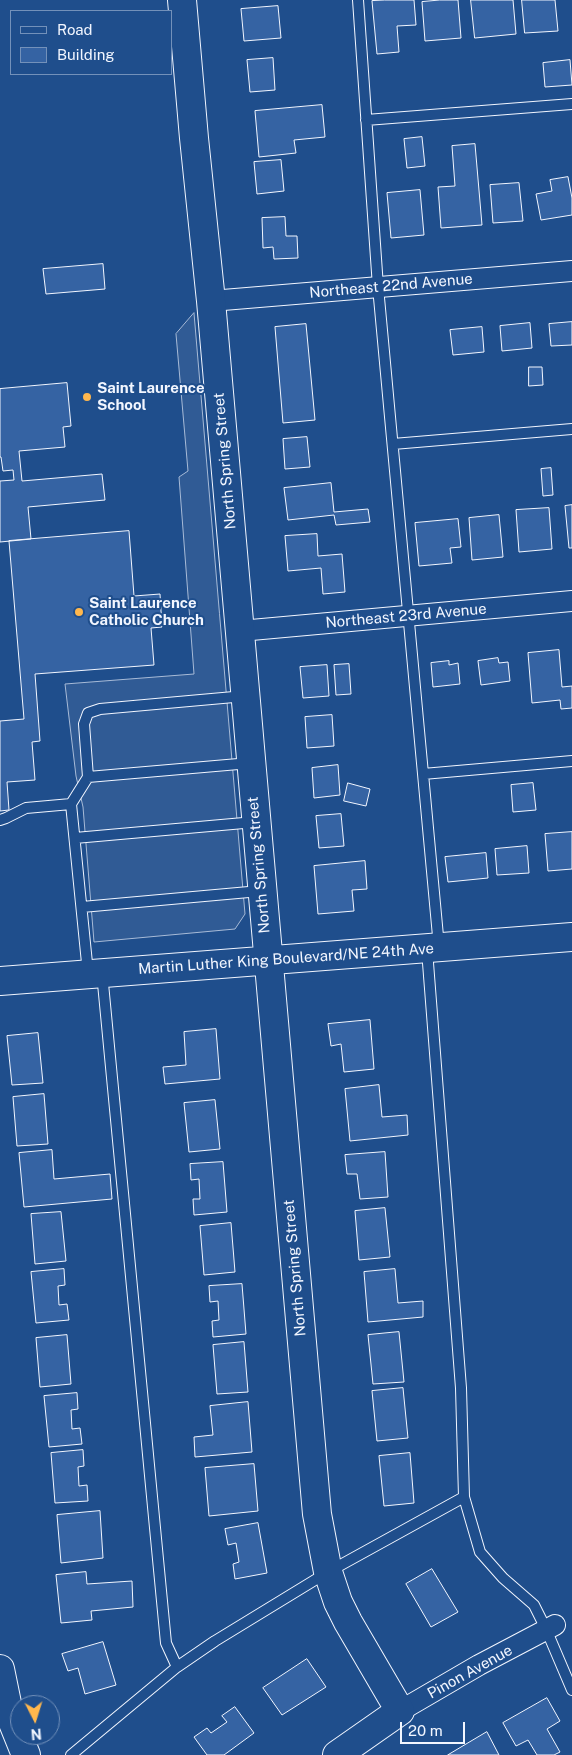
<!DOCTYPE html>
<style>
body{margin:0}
#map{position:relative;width:572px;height:1755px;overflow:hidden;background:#1f4e8c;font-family:"Public Sans",sans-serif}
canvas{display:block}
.legend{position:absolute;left:10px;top:10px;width:162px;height:65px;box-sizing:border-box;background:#1f4e8c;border:1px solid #7391ba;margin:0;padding:6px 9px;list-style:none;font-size:15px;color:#f2f6ff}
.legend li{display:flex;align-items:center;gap:10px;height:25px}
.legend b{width:25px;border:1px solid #7391ba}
.north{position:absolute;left:10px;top:1695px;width:50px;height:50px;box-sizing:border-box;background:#1f4e8c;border:1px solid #7391ba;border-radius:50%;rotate:175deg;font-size:14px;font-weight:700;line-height:20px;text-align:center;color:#f2f6ff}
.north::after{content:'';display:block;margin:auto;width:18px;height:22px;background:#ffb74d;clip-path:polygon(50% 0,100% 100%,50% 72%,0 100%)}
.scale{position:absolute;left:400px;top:1722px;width:65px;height:22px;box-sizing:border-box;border:2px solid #f2f6ff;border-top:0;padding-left:6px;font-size:15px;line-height:18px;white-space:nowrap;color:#f2f6ff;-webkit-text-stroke:4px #1f4e8c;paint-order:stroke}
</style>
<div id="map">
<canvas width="572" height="1755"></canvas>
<ul class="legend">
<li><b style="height:6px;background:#1f4e8c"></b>Road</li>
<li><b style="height:14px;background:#3563a3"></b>Building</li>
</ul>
<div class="north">N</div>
<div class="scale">20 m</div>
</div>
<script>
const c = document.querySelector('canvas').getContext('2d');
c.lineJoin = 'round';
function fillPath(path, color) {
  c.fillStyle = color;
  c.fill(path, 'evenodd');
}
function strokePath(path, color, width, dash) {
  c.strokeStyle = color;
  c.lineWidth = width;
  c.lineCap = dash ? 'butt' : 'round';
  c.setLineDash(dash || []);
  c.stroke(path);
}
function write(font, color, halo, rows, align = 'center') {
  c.font = font + ' "Public Sans",sans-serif';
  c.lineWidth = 4;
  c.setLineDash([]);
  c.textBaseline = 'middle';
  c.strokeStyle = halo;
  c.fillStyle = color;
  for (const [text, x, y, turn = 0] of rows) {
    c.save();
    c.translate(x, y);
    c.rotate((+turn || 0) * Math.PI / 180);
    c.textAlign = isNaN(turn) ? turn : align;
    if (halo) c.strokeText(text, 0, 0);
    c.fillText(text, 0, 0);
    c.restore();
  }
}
const built = new Path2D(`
 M194 313 245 914 235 929 94 942 83 807 76 776 65 684 194 674 179 477 188 471 176 334Z`);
const building = new Path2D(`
 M385 0H414L416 25 397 26 399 52 377 54 372 1Z
 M440 0H458L461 38 425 41 422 2Z
 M471 0H513L516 34 475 38Z
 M522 0H555L558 31 525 33Z
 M278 6 281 38 244 41 241 9Z
 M273 58 275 90 250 92 247 60Z
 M570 60 572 85 545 87 543 63Z
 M322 105 325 137 294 140 296 153 259 157 255 111Z
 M422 137 425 166 407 168 404 139Z
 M475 144 482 225 441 228 438 187 455 186 452 146Z
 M281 160 284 191 257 194 254 162Z
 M568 177 572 198V215L541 220 536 194 552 191 550 180Z
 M519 183 523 221 493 223 490 185Z
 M420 190 424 235 391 238 387 193Z
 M285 217 286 236H297L298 258 274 259 273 247 263 248 262 218Z
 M103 264 105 289 46 294 43 269Z
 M572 322V345L551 346 549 324Z
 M530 323 532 348 502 351 500 326Z
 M306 324 315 420 283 423 275 327Z
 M482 327 484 352 453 355 450 330Z
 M529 367H542L543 385 529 386Z
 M67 383 71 426 63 427 65 447 19 451 22 481 102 474 105 500 28 507 31 539 0 542V481L14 480 13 470 3 471 1 457H0V389Z
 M307 437 310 467 285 469 283 439Z
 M551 468 553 495 543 496 541 469Z
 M331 483 334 512 368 509 370 522 336 525 334 515 288 520 284 488Z
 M572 505V548H569L565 506Z
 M549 508 552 549 519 552 516 510Z
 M499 515 503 557 472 560 469 518Z
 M458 519 461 547 450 548 452 563 419 566 415 523Z
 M129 531 134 596 160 594 162 627 151 628 154 665 35 674 40 741 32 742 35 780 7 782 9 810 0 811V721L24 719 9 541Z
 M317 534 318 556 342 554 345 592 323 594 321 568 288 571 285 536Z
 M559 650 562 687 572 686V708L561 709 560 700 532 703 528 653Z
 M498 658 499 663 508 662 510 681 481 685 478 661Z
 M449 661V665L458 663 460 684 433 687 431 663Z
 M349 664 351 694 336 695 334 665Z
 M327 665 329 696 303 698 300 667Z
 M332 715 334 746 307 748 305 717Z
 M338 765 340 795 314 798 312 768Z
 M348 783 370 789 366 806 344 801Z
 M533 783 536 810 513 812 511 785Z
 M341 814 344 846 319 848 316 816Z
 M572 832V869L548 871 545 834Z
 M527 846 529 873 497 875 495 849Z
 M486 853 488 878 448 882 445 857Z
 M365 861 367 889 352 890 354 911 318 914 314 866Z
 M370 1020 374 1069 344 1072 341 1044 331 1046 328 1024Z
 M216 1029 220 1079 165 1084 163 1067 186 1065 184 1032Z
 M38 1033 43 1083 12 1085 7 1036Z
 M379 1085 382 1117 407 1115 408 1135 350 1141 345 1089Z
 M44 1094 48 1144 17 1146 13 1097Z
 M215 1100 220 1149 189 1152 184 1103Z
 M52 1150 54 1179 110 1174 112 1199 24 1207 19 1153Z
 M385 1152 388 1197 360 1199 357 1174H347L345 1155Z
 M223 1162 227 1212 194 1215 193 1199H200L199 1179 191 1180 190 1164Z
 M385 1208 390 1257 359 1260 355 1211Z
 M61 1212 66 1261 35 1264 31 1214Z
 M231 1223 235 1272 204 1275 200 1226Z
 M64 1269 65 1285 58 1286 59 1305 67 1304 69 1320 36 1323 31 1272Z
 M395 1269 398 1303 423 1301V1317L368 1322 364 1272Z
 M242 1284 246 1334 213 1337 212 1321 219 1320 218 1301 210 1302 209 1286Z
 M399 1332 404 1382 373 1384 368 1335Z
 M67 1335 71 1384 40 1387 36 1338Z
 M244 1342 248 1392 217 1394 213 1345Z
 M403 1388 408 1438 377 1441 372 1391Z
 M77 1393 78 1409 71 1410 72 1429 80 1428 82 1444 49 1447 44 1396Z
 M248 1402 252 1452 195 1457 194 1437 213 1435 210 1406Z
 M83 1450 84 1466 78 1467 79 1486 87 1485 88 1501 55 1503 51 1453Z
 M410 1453 414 1503 384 1506 379 1456Z
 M254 1464 258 1511 209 1516 205 1468Z
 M100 1511 103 1558 61 1563 57 1515Z
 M258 1523 267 1573 235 1579 233 1564 239 1562 236 1543 228 1545 225 1529Z
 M432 1569 458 1612 431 1627 406 1584Z
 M86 1572 87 1584 132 1581 133 1607 91 1611 92 1620 61 1623 56 1575Z
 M103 1642 116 1685 85 1694 78 1668 68 1671 62 1654Z
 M307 1659 326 1687 282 1715 263 1688Z
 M547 1698 560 1721 547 1729 560 1752 554 1755H537L528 1740 516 1746 503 1723Z
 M235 1707 254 1733 224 1755H207L194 1737 207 1728 211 1733 227 1722 222 1716Z
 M487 1732 499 1755H448Z`);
const lane = new Path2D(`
 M358 0 378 287 439 947
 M366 120 572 104
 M393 444 572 429
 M245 696 100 709 88 713 84 724 88 777 250 763
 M423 774 572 761
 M71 804 88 777
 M0 820 6 818 26 808 71 804 88 973
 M75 838 255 822
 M82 907 260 891
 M102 973 166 1643 177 1667
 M464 1497 480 1552 503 1578 534 1605 546 1629 572 1690
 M71 1755 177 1667 215 1641 328 1572 464 1497 461 1388 427 950`);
const street = new Path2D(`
 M211 301 572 271
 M240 631 572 601
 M400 1711 479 1665 555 1625`);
const secondary = new Path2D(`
 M182 0 194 138 211 301 317 1514 328 1572 338 1602 348 1622 400 1711 337 1755
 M0 981 572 937
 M0 1669 9 1713 26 1755`);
const markers = [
 [87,397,5,"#ffb74d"],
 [79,612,5,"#ffb74d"]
];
const streetNames = [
 ["Northeast 22nd Avenue",391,286,-5],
 ["North Spring Street",225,461,-95],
 ["Northeast 23rd Avenue",406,616,-5],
 ["North Spring Street",259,865,-95],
 ["Martin Luther King Boulevard/NE 24th Ave",286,959,-4],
 ["North Spring Street",295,1268,-95],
 ["Pinon Avenue",470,1672,-29]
];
const poiNames = [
 ["Saint Laurence",97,388],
 ["School",97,405],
 ["Saint Laurence",89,603],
 ["Catholic Church",89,620]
];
fillPath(built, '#305b95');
strokePath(built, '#a8bbd7', 1);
fillPath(building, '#3563a3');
strokePath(building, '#f2f6ff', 1);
strokePath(lane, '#f2f6ff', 12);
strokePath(street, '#f2f6ff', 22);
strokePath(secondary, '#f2f6ff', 30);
strokePath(lane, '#1f4e8c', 10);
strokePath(street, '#1f4e8c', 20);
strokePath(secondary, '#1f4e8c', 28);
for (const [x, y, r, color] of markers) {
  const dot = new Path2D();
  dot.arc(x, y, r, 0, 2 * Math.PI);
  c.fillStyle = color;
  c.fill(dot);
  strokePath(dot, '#1f4e8c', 2);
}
write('15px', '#f2f6ff', '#1f4e8c', streetNames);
write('bold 15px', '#f2f6ff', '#1f4e8c', poiNames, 'left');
</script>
